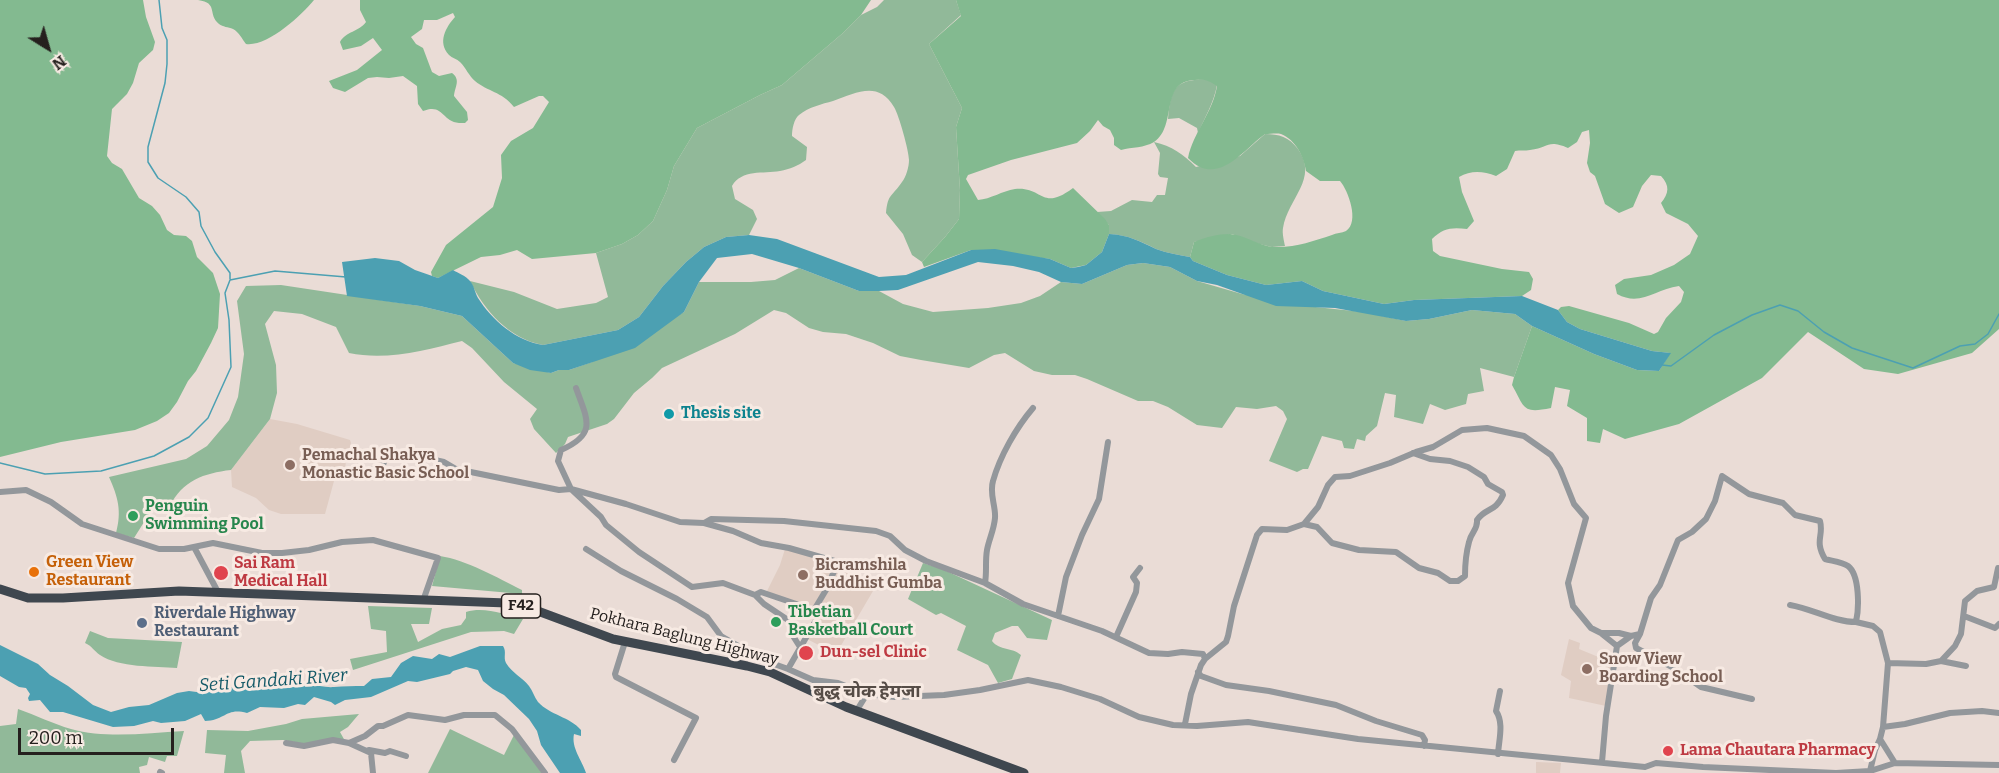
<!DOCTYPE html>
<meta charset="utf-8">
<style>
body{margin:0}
#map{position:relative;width:1999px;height:773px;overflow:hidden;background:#eadcd6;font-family:Bitter,serif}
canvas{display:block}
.north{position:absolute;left:18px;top:18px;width:60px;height:60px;-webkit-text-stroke:4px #f7eae3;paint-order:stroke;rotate:143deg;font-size:16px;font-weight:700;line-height:24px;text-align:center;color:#25201e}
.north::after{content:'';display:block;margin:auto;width:21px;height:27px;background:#25201e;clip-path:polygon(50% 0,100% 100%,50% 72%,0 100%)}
.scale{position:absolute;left:18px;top:728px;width:156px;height:27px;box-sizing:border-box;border:3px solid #25201e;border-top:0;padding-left:8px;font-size:18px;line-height:21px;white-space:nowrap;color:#25201e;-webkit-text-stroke:4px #f7eae3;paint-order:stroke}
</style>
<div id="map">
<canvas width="1999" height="773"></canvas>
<div class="north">N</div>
<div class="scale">200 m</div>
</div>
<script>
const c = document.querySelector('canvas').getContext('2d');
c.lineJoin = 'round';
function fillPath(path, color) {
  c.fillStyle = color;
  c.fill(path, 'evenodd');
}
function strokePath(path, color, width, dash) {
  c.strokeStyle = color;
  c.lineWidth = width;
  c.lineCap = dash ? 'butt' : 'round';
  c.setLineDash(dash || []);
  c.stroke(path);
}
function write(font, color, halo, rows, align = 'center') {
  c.font = font + ' Bitter,"Noto Sans Devanagari",serif';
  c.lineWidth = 6;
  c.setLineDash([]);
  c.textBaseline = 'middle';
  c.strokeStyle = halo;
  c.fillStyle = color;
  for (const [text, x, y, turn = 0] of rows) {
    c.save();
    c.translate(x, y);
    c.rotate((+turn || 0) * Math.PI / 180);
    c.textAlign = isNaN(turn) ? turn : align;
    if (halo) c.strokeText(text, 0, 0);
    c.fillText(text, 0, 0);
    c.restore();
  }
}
const built = new Path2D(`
 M270 419 297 424 350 440 351 443 346 460 345 471 337 481H334L325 514H281L269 510 256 498 232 487 231 470Z
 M785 549 827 560 836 565 814 606 766 593 780 565Z
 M839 564 856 576 873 591 836 654 807 639 824 611 819 606Z
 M1569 639 1580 643 1579 649 1613 663 1606 706 1569 698 1571 681 1561 675Z
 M1536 762 1561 763 1560 773H1536Z`);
const green = new Path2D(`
 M884 0H956L961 15 929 44 962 108 956 127 960 190 959 219 945 237 922 262 912 255 903 234 886 213C888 193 892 197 902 182 906 177 909 167 909 160 909 151 899 115 894 107 878 80 856 93 833 101 822 104 809 107 799 115 794 119 792 129 792 136L807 147 806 160C798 166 790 169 780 171 763 174 742 169 732 186L735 199 753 210 757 219 749 235 726 237 704 247 686 262 663 286 639 317 618 330 543 345C509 339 484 310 470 281L514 292 557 309 596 303 608 297 596 253 622 244 638 235 653 221 667 190 674 166 697 128 760 95 782 85 843 33 861 15 877 7Z
 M1207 79 1217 85C1214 102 1205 117 1198 133L1197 128 1179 118 1168 119C1171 88 1174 80 1207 79Z
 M1265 134C1279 134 1289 137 1298 149 1319 179 1288 198 1283 228 1282 233 1284 241 1285 246L1272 247 1259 244 1232 234 1194 242 1190 257C1179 255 1167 253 1156 249 1140 241 1128 235 1109 234V225L1097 212 1111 211 1132 200 1152 202 1157 195H1165L1168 178 1160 177 1158 174 1160 153 1154 142C1172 146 1183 154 1196 167L1240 156Z
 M1143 263 1170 267 1197 281 1242 294 1306 306 1363 312 1406 321 1429 319 1472 310 1515 314 1532 326 1514 377 1480 368 1484 391 1468 394 1466 404 1445 410 1430 404 1423 424 1394 417 1396 395 1385 393 1377 426 1366 436 1365 441 1357 439 1354 449 1344 448 1342 441 1322 436 1308 469H1303L1297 472 1269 461 1287 419 1283 411 1276 406 1257 409 1236 407 1222 428 1197 425 1168 407 1153 401H1138L1087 379 1075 375H1052L1034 371 1005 353 994 355 969 368 921 360 900 356 873 343 846 334 823 332 809 328 786 313 774 310 735 334 662 368 652 378 634 393 614 419 607 424 568 437 565 444 556 453 534 429 530 419 537 409 504 382 472 348 462 341C426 350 387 361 349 353L336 327 302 314 274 311 265 324 276 365 277 393 270 419 231 470C204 473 182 481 170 506L151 511 134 538 116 533C122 511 118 497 109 477L186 459 207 446 229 420 238 397 244 354 237 301 246 286 281 285 420 306 462 316 513 363 551 373 559 370H569L592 362 684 312 699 282H751L775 280 799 268 859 291H879L903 304 933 312 988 308 1021 303 1040 296 1061 282 1082 284 1127 265Z
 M440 556C466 560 498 578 522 590V594L432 586Z
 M923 563 942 569 1052 620 1047 640 1027 638 1018 626H1012L995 633 992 641C1000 651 1012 647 1021 655L1012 679 998 683 988 665 957 650 966 626 941 613 936 615 908 599Z
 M368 606 432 608 429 624H411L418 642 442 629 461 625 466 618V612C485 606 505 615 523 619L514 634 504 631 471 632 353 670 350 659 387 652 386 631 371 629Z
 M90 631 108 638 182 642 177 668C155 666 119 668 100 655 94 651 92 646 85 643Z
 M18 709C36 715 53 724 71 729 107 739 147 733 184 731L177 756H167L165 762 149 757 147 765 139 767 140 773H0V726L16 724Z
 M359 714 348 727 340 732 345 741 305 744 283 740 250 741 241 751 245 773H224L226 755 205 753 207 730 248 731 286 724 302 719Z
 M450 729 504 755 514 735 542 773H428Z`);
const forest = new Path2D(`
 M0 0H143L146 17 155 42 153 50 139 63 133 83 127 94 112 109 107 156 112 163 122 169 139 198 152 206 160 215 167 230 174 235 186 236 192 241 197 257 213 273 220 294 218 328 211 343 196 371 188 381 177 402 169 413 157 421 135 430 61 442 0 457Z
 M198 0H314C301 16 267 47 246 44 242 39 239 32 233 29 228 27 223 27 219 24 207 14 219 3 198 0Z
 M360 0H871L861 15 843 33 782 85 760 95 697 128 674 166 667 190 653 221 638 235 622 244 596 253 532 259 517 250 500 255 481 257 438 278 432 276 431 272 446 245 493 207 502 178 501 155 511 141 533 128 549 102 543 96H539L514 107C501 91 488 92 475 81 469 76 466 68 460 62 457 59 452 58 449 55 437 42 446 27 455 17L453 13 437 20H424L422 29 411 37 416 44 423 48 432 72 439 76 452 73C461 80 455 86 454 96L467 112 468 120 465 123C441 125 445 102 423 111L418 104 417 86 403 76 389 78 377 77 368 78 345 92 333 88 329 81 357 70 382 50 373 38 361 46 343 50 340 42C346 31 359 32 366 22L360 10Z
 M956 0H1999V329L1972 353 1898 374 1864 369 1808 332 1762 378 1679 424 1625 439 1603 429 1600 443 1587 441V418L1567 406 1570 390 1555 387 1551 408C1522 414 1525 408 1512 385L1514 377 1532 326 1594 354 1637 370 1659 371 1670 353 1652 351 1580 329 1567 322 1558 310 1561 307 1569 306 1629 323 1654 334 1658 332 1666 318 1681 302 1684 292 1679 286C1655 289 1641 307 1617 294L1615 285 1624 279 1651 275 1674 265 1690 254 1698 236 1688 224 1666 213 1661 203C1669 193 1670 186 1661 176L1651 175 1642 186 1633 207 1619 213 1605 204 1595 176 1590 172 1587 163 1590 143 1589 130 1582 132 1577 142 1568 148C1547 139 1549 148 1530 150 1525 151 1520 150 1515 151L1507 169 1496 176C1483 171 1471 170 1459 177L1462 192 1474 221 1467 229C1452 227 1443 228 1432 239L1433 251 1440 256 1502 269 1529 272 1533 279 1531 290 1522 296 1414 300 1384 304 1323 291 1302 281 1266 285 1227 275 1193 261 1190 257 1194 242C1206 237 1217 234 1230 234 1245 235 1259 246 1274 247 1295 248 1313 241 1332 235 1336 233 1342 233 1346 231 1360 222 1348 190 1340 181H1320L1306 171C1304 157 1296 140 1281 134 1277 133 1270 134 1265 134 1242 151 1217 188 1188 158 1193 133 1213 112 1217 86 1208 80 1205 79 1195 80 1159 81 1178 126 1154 142 1144 148 1132 147 1121 150L1114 145V138L1110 130 1103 126 1098 120 1090 131 1077 143 1011 160 968 175 966 179 978 200C991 199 1002 191 1015 189 1043 186 1041 212 1073 188L1105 219 1109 225V234L1102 252 1086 265 1071 268 1050 259 971 250 924 267 922 262 945 237 959 219 960 190 956 127 962 108 929 44 961 16Z`);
const water = new Path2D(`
 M1109 234C1129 235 1139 241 1156 249 1167 253 1179 255 1190 257L1193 261 1227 275 1266 285 1302 281 1323 291 1384 304 1414 300 1522 296 1558 310 1567 322 1580 329 1652 351 1671 353 1659 371 1637 370 1594 354 1532 326 1515 314 1472 310 1429 319 1406 321 1335 308 1276 306 1217 285 1197 281 1170 267 1143 263 1127 265 1082 284 1061 282 1039 272 1013 266 978 262 898 290 879 291H859L799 268 752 254 717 258 699 282 684 312 635 348 569 370H559L551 373 530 370 513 363 462 316 420 306 347 296 342 262 375 258 399 261 415 270 438 278 453 270C458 273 466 276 470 281 474 285 475 293 478 298 492 320 516 341 543 345L618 330 639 317 663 286 686 262 704 247 726 237 749 235 777 239 879 277 906 275 971 250 995 249 1050 259 1071 268 1078 267 1086 265 1102 252Z
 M0 645 38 664 50 675 68 686 93 705 111 712 129 707 149 705 177 693 189 691 204 693 216 688 263 686 275 682 284 685C293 684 291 681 300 686 312 683 323 688 334 687 344 686 354 686 364 686L372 679 391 677 401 663 413 656 432 659 439 654 450 657 480 646H503C507 652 503 657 506 663 512 673 522 677 529 686 533 691 534 697 538 702 550 715 570 717 581 730V736L574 734C571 748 582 760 586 773H560L541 745 537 731 529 719 504 695 493 689 483 681 478 670 466 667 453 671 450 674 417 682 408 681 371 697 345 700 335 705 331 702 314 697 305 705 298 704 284 708 260 707 247 713C226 707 226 720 205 721L201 714 185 721 161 723 153 721 134 726 113 727 63 712H50L40 700 29 701 28 698 30 694 26 688 19 687 0 676Z`);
const stream = new Path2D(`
 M159 0 162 28 167 40V64L165 83 148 147V162L158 178 186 197 199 212 201 226 215 252 230 273V279
 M1662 365 1671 366 1714 335 1752 315 1780 305 1798 311 1824 332 1852 348 1913 368 1960 346 1975 344 1988 334 1999 314
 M0 463 45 474 101 471 154 456 189 437 208 418 231 367 229 320 225 293 230 280 275 271 346 277`);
const minor = new Path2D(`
 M576 388C587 419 598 434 561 450L558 461 571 489 601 517 606 525 639 552 692 587 723 583 755 595 761 592 814 610 819 615 788 669 813 680 838 683 867 694 895 697 944 695 980 690 1028 680 1061 687 1100 699 1139 717 1173 725 1197 726 1248 722 1358 739 1645 767 1656 763 1703 767 1836 773 1870 771 1895 763 1999 765
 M347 474 382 468 388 450 444 462 456 469 559 490 571 489 626 504 680 522 704 523 711 519 784 521 876 531 890 536 905 550 926 561 985 583 1023 604 1102 631 1149 653 1168 654 1182 652 1203 654 1205 659
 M0 492 26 490 51 502 82 524 159 549H184L213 543 262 553H282L309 550 342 542 373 540 438 558 424 598
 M704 523 733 531 761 543 789 548 838 562 826 590 814 610
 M1304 524 1317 527 1332 543 1359 550 1396 552 1419 568 1438 573 1450 581H1458L1465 576C1465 564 1466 553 1469 542 1471 532 1478 530 1477 520 1486 507 1495 513 1503 495L1502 492 1488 484 1484 477 1468 467 1450 461 1430 459 1413 453
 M194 547 218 592
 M586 549 621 571 677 599 707 617 721 636 763 660 788 669
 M985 583C987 572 985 561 987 550 989 539 994 530 995 518 996 506 989 494 993 481 1000 456 1016 428 1033 408
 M755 595 764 604 791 622 794 628 793 636 800 647
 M1790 605C1813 609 1834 622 1856 622
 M1058 616 1066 577 1082 535 1099 499 1108 442
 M1964 616 1995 628 1999 624
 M1602 634 1617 646
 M1640 634 1635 643 1636 648 1674 668 1701 687 1752 699
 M1116 637 1136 592 1137 583 1133 577 1140 568
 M625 642 615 674 616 677 696 718 674 760
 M1941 661 1966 666
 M1888 663 1926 664 1941 661 1955 646 1961 634 1965 601 1977 591 1994 587 1998 568
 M1198 672 1201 676 1226 685 1269 691 1336 705 1376 721 1422 735 1425 740 1424 746
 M857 710 867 694
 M1185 724 1191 694 1201 665 1205 659 1226 642 1228 636 1234 606 1257 535 1262 529 1287 530 1304 524 1318 507 1328 485 1335 477 1350 476 1390 463 1416 452 1433 447 1462 430 1487 428 1524 436 1551 455 1560 469 1574 504 1586 518 1568 583 1573 606 1591 628 1601 633H1619L1631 636
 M1883 727 1905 724 1950 713 1982 711 1999 713
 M286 743 304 746 333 740 349 743 365 736 378 726H383L408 715 445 720 464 715H495L512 729 545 773
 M349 743 371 753 373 773
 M369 750 385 753 390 751 406 756
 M1498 754C1499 739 1504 723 1496 711L1500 691
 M1602 762 1606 716 1617 646 1631 636 1640 634 1651 598 1660 585 1678 540 1692 532 1706 519 1715 501 1722 476 1749 494 1783 503 1795 515 1820 521C1824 536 1814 540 1825 559 1832 561 1842 562 1848 566 1860 575 1859 609 1856 622L1873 626 1880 632 1888 663 1883 727 1880 739 1895 763
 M1870 771 1875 750 1880 739
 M160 772 162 773`);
const highway = new Path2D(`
 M0 589 28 598H63L179 591 507 603 527 607 613 639 747 666 770 672 846 707 1024 773`);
const markers = [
 [669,414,6,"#0f9aa8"],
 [290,465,6,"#8d6e63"],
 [133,516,6,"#2e9e5b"],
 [34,572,6,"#e8710a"],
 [221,573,8,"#e0444e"],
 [803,575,6,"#8d6e63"],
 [776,622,6,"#2e9e5b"],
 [142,623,6,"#5c6f8a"],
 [806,653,8,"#e0444e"],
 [1587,669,6,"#8d6e63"],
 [1668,751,6,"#e0444e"]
];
const shields = [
 [521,606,39]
];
const shieldNames = [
 ["F42",521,606]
];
const cultureNames = [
 ["Thesis site",681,414]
];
const educationNames = [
 ["Pemachal Shakya",302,456],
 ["Monastic Basic School",302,474],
 ["Bicramshila",815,566],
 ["Buddhist Gumba",815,584],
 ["Snow View",1599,660],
 ["Boarding School",1599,678]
];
const leisureNames = [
 ["Penguin",145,507],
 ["Swimming Pool",145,525],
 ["Tibetian",788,613],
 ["Basketball Court",788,631]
];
const foodNames = [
 ["Green View",46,563],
 ["Restaurant",46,581]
];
const healthNames = [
 ["Sai Ram",234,564],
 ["Medical Hall",234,582],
 ["Dun-sel Clinic",820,653],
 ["Lama Chautara Pharmacy",1680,751]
];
const serviceNames = [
 ["Riverdale Highway",154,614],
 ["Restaurant",154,632]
];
const streetNames = [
 ["Pokhara Baglung Highway",684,637,14]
];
const waterNames = [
 ["Seti Gandaki River",273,681,-4]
];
const neighbourhoodNames = [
 ["बुद्ध चोक हेमजा",867,692]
];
fillPath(built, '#e0cdc3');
fillPath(green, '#91b999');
fillPath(forest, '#83ba90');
fillPath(water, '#4ca0b2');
strokePath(stream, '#4ca0b2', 1.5);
strokePath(minor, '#93979b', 6);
strokePath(highway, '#3f474f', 9);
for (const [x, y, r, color] of markers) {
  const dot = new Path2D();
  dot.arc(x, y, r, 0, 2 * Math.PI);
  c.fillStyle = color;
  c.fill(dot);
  strokePath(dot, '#f7eae3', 2);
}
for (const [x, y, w] of shields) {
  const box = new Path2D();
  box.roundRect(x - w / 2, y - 12, w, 24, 4.5);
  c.fillStyle = '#f7eae3';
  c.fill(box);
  strokePath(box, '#25201e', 1.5);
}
write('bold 15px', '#25201e', null, shieldNames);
write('bold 16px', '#0d838f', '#f7eae3', cultureNames, 'left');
write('bold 16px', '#785e54', '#f7eae3', educationNames, 'left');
write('bold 16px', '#27864d', '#f7eae3', leisureNames, 'left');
write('bold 16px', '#c56008', '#f7eae3', foodNames, 'left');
write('bold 16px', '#be3a42', '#f7eae3', healthNames, 'left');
write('bold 16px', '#4e5e75', '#f7eae3', serviceNames, 'left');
write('16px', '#25201e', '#f7eae3', streetNames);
write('italic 18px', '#135967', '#f7eae3', waterNames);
write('bold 18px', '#564c46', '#f7eae3', neighbourhoodNames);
</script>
